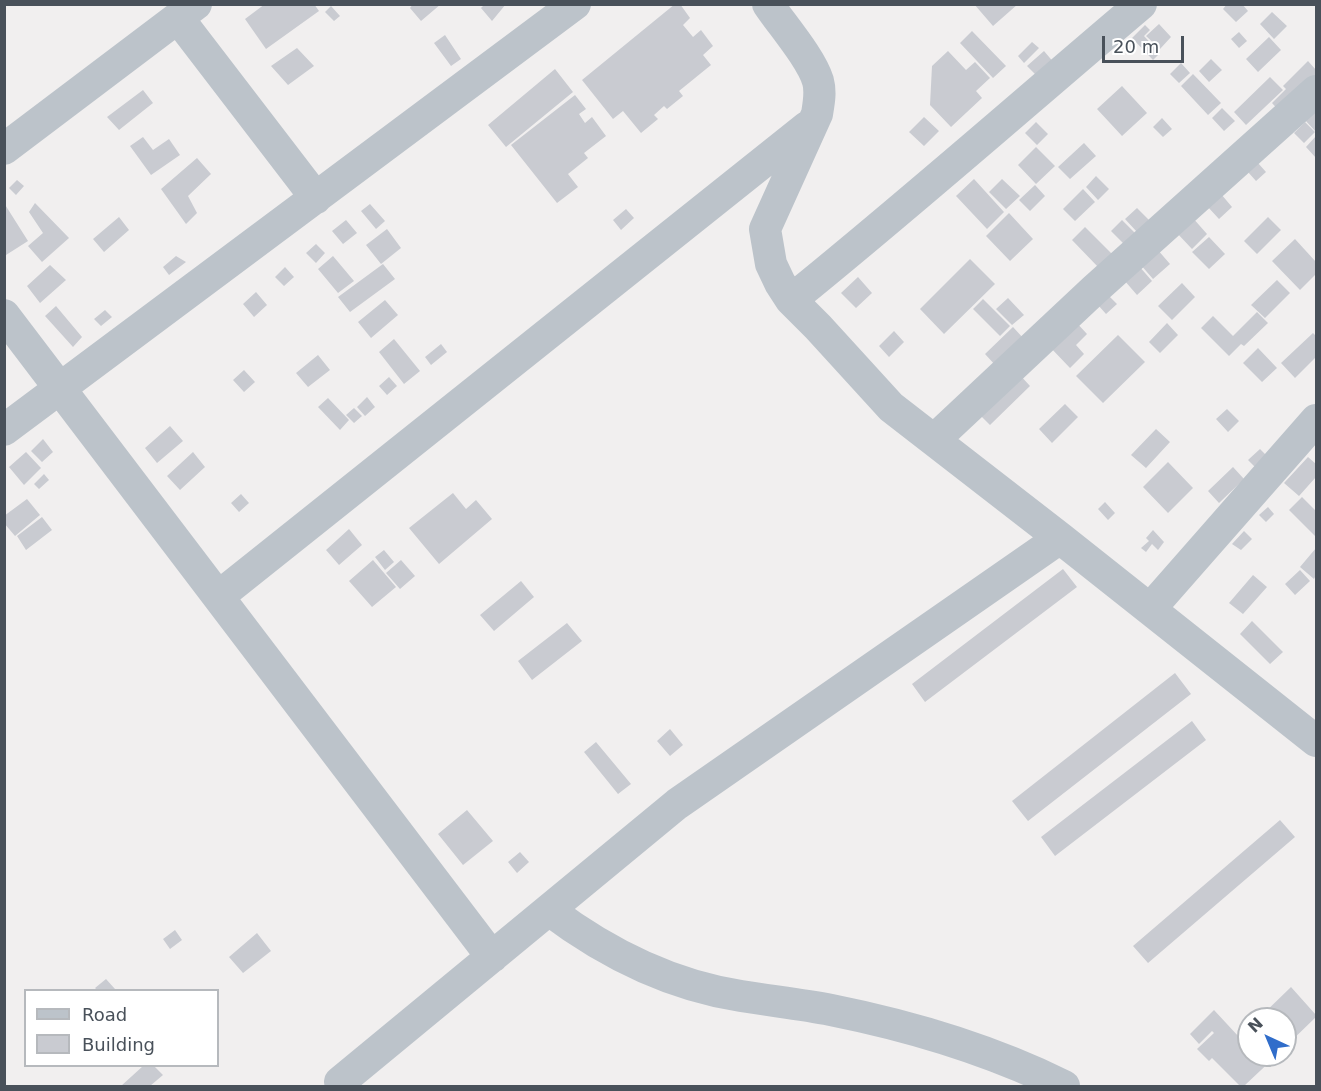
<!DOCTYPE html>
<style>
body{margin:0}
#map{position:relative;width:1321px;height:1091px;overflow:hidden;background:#f1efef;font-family:"DejaVu Sans",sans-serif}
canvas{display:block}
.frame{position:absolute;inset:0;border:6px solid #49515a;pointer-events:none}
.legend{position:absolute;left:24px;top:989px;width:195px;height:78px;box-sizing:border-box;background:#fff;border:2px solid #b6b9bd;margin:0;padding:8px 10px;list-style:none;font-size:18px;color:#49515a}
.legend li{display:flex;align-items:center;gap:12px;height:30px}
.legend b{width:30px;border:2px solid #b6b9bd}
.north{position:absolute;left:1237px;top:1007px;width:60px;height:60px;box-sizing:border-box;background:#fff;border:2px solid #b6b9bd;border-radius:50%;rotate:316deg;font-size:16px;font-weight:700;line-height:24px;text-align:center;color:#49515a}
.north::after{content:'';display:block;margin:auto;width:21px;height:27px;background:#306dca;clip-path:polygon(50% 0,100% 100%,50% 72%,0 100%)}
.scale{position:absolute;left:1102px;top:36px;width:82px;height:27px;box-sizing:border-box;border:3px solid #49515a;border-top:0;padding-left:8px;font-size:18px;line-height:21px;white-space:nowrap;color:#49515a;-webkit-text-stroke:4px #fff;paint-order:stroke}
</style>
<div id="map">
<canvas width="1321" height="1091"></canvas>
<div class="frame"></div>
<ul class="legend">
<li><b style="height:8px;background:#bcc3ca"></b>Road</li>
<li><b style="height:16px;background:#c9cbd1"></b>Building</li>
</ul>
<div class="north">N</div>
<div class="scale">20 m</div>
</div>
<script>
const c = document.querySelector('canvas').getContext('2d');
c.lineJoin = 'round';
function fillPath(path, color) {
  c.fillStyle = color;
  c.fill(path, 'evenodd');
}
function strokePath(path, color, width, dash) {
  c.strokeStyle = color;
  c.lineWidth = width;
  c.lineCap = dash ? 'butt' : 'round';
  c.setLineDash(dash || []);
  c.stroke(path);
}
const building = new Path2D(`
 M265 4H314L319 11 266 49 245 19Z
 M413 4H441L421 21 410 8Z
 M485 4H506L492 21 481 8Z
 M675 4H680L690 18 683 25 693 37 701 30 713 46 703 55 711 65 679 91 683 96 667 109 664 106 654 115 658 119 641 133 623 111 613 119 582 80Z
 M974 4H1018L993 26Z
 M1227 4H1242L1248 11 1236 22 1223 9Z
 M331 6 340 16 334 21 325 12Z
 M1272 12 1287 26 1274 39 1260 24Z
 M1159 24 1171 37 1160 49 1146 36Z
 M1145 25 1150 30 1144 36 1160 53 1153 60 1132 38Z
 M972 31 1006 66 993 78 960 43Z
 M1239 32 1247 41 1239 48 1231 39Z
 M445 35 461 59 451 66 434 43Z
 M1269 37 1281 50 1258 72 1246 59Z
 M1032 42 1039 48 1024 63 1018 56Z
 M297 48 314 66 288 85 271 66Z
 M948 51 966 70 975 62 990 78 976 91 982 98 951 127 930 105 932 66Z
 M1044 51 1055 64 1039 78 1027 66Z
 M1211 59 1222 70 1209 82 1199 71Z
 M1308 61 1316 70V78L1281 113 1272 103 1286 89 1283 86Z
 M1181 63 1190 73 1179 83 1170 74Z
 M555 69 573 92 506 147 488 125Z
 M1193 74 1221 103 1208 115 1181 86Z
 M1270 77 1283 90 1246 125 1234 112Z
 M1122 86 1147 113 1122 136 1097 109Z
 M143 90 153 103 119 130 107 117Z
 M575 95 586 109 579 114 585 123 592 117 606 136 584 153 588 158 568 174 578 187 557 203 511 145Z
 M1222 108 1235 121 1224 131 1212 118Z
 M1316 109V132L1305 120Z
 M924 117 939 131 924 146 909 132Z
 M1162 118 1172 129 1163 137 1153 127Z
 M1036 122 1048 134 1037 145 1025 133Z
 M1305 122 1315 132 1304 143 1294 133Z
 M1316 136V158L1306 147Z
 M143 137 153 150 169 139 180 155 151 175 130 146Z
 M1084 143 1096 156 1070 179 1058 167Z
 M1036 147 1055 166 1036 184 1018 165Z
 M197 158 211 174 188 196 197 213 186 224 161 189Z
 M1258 163 1266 172 1256 181 1248 172Z
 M1096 176 1109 189 1098 200 1086 187Z
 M974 179 1004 212 987 229 956 196Z
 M1002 179 1020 196 1006 209 989 192Z
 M17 180 24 186 16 195 9 188Z
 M1035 185 1045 196 1030 211 1019 200Z
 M1083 189 1095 202 1075 221 1063 209Z
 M1221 194 1232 207 1219 219 1207 206Z
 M4 203 28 241 6 255 4 253Z
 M35 203 69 238 42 262 28 246 43 233 29 212Z
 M370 204 385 221 376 229 361 211Z
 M1137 208 1149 220 1137 232 1125 219Z
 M626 209 634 218 621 230 613 220Z
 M1009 213 1033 239 1010 261 986 236Z
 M119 217 129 230 104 252 93 239Z
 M1192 217 1207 234 1192 249 1176 232Z
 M1268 217 1281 230 1257 254 1244 241Z
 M346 220 357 233 343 244 332 231Z
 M1122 220 1135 233 1124 244 1111 231Z
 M1085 227 1113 255 1099 268 1072 240Z
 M387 229 401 248 381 264 366 245Z
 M1209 237 1225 254 1209 269 1192 252Z
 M1295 239 1316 262V274L1300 290 1272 261Z
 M316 244 325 253 316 263 306 253Z
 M1157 249 1170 264 1153 279 1140 264Z
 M176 256 186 262 169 275 163 267Z
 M333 256 354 281 338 293 318 269Z
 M970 259 995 284 944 334 920 309Z
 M383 264 395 279 350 312 338 297Z
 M50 265 66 280 40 303 27 286Z
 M1139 266 1152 281 1137 295 1124 280Z
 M285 267 294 277 284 286 275 277Z
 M858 277 872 293 856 308 841 293Z
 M1277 280 1290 293 1265 318 1251 305Z
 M1182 283 1195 297 1172 320 1158 306Z
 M256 292 267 305 254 317 243 304Z
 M1108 295 1117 304 1106 314 1098 305Z
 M1008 298 1024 315 1012 325 996 309Z
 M983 299 1010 326 1000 336 973 309Z
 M385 300 398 315 371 338 358 322Z
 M56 306 82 337 73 347 45 316Z
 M105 310 112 317 101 326 94 319Z
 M1257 312 1268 323 1244 346 1241 344 1229 356 1201 328 1213 316 1233 336Z
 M1075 321 1087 334 1076 345 1084 354 1070 368 1049 346Z
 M1167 323 1178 335 1160 353 1149 342Z
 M1013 327 1024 339 996 366 985 354Z
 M894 331 904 342 889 357 879 346Z
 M1313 333 1316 336V357L1295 378 1281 363Z
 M1118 335 1145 362 1103 403 1076 376Z
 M394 339 420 371 404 384 379 352Z
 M441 344 447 352 431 365 425 357Z
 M1258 348 1277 368 1262 382 1243 363Z
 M318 355 330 370 308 387 296 373Z
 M244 370 255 382 244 392 233 380Z
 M1019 374 1030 386 990 425 978 413Z
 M389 377 397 386 387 395 379 386Z
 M367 397 375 407 365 416 357 407Z
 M328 398 349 420 340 430 318 407Z
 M1065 404 1078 417 1052 443 1039 429Z
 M354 408 362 416 354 423 346 415Z
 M1227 409 1239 421 1228 432 1216 419Z
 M170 426 183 441 157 463 145 448Z
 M1156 429 1170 442 1146 468 1131 455Z
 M43 439 53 452 42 462 31 451Z
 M1260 449 1271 460 1259 471 1248 460Z
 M26 452 41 468 24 485 9 467Z
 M193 452 205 467 180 490 167 476Z
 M1308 457 1316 464V477L1299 496 1284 483Z
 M1168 462 1193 488 1168 513 1143 487Z
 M1233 467 1244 479 1219 503 1208 491Z
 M44 474 49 480 39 489 34 484Z
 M453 493 466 509 476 500 492 519 439 564 409 528Z
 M241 494 249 503 239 512 231 503Z
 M1302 497 1316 511V537L1289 510Z
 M27 499 40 515 15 536 4 523V516Z
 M1105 502 1115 513 1108 520 1098 509Z
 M1268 507 1274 514 1266 522 1259 515Z
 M42 517 52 530 26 550 17 536Z
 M349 529 362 545 339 565 326 550Z
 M1153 530 1164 542 1158 550 1152 544 1146 552 1141 548 1149 541 1146 538Z
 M1244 531 1252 539 1241 550 1232 544Z
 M1316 548V575L1314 579 1300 567Z
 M384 550 394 562 385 570 375 557Z
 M373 560 396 587 372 607 349 581Z
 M401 560 415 576 400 589 386 573Z
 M1063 569 1077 587 925 702 912 684Z
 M1300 570 1310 581 1295 595 1285 584Z
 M1253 575 1267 587 1243 614 1229 603Z
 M521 581 534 597 494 631 480 615Z
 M1252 621 1283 652 1270 664 1240 634Z
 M567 623 582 641 532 680 518 661Z
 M1175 673 1191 694 1028 821 1012 801Z
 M1192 721 1206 740 1055 856 1041 837Z
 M670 729 683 745 670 756 657 741Z
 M596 742 631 784 618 794 584 752Z
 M467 810 493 841 463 865 438 834Z
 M1280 820 1295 837 1148 963 1133 946Z
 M520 852 529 862 517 873 508 862Z
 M175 930 182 940 170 949 163 939Z
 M257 933 271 951 243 973 229 957Z
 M106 979 115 989 97 990 95 988Z
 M1291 987 1316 1015V1017L1285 1047V1019H1258Z
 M1214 1010 1239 1037 1249 1027V1055H1277L1244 1086H1240L1212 1058 1209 1061 1197 1049 1214 1033 1212 1031 1199 1044 1190 1034Z
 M143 1066H154L163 1075 150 1086H121Z`);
const street = new Path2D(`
 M768 4C782 25 811 58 818 81 821 92 819 102 817 114L765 229 771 264 780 283 791 300 818 327 891 407 1060 538 1316 741
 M178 18 316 198
 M4 149 196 4
 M791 300C910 204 1024 103 1141 4
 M4 315 492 957
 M4 430 575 4
 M934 440 1094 290 1316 91
 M219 596 807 127
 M1150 609 1316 420
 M549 910C606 953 670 985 741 996 771 1001 801 1004 831 1010 911 1026 991 1050 1064 1086
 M340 1082 677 804 1060 538`);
fillPath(building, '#c9cbd1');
strokePath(street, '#bcc3ca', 32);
</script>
